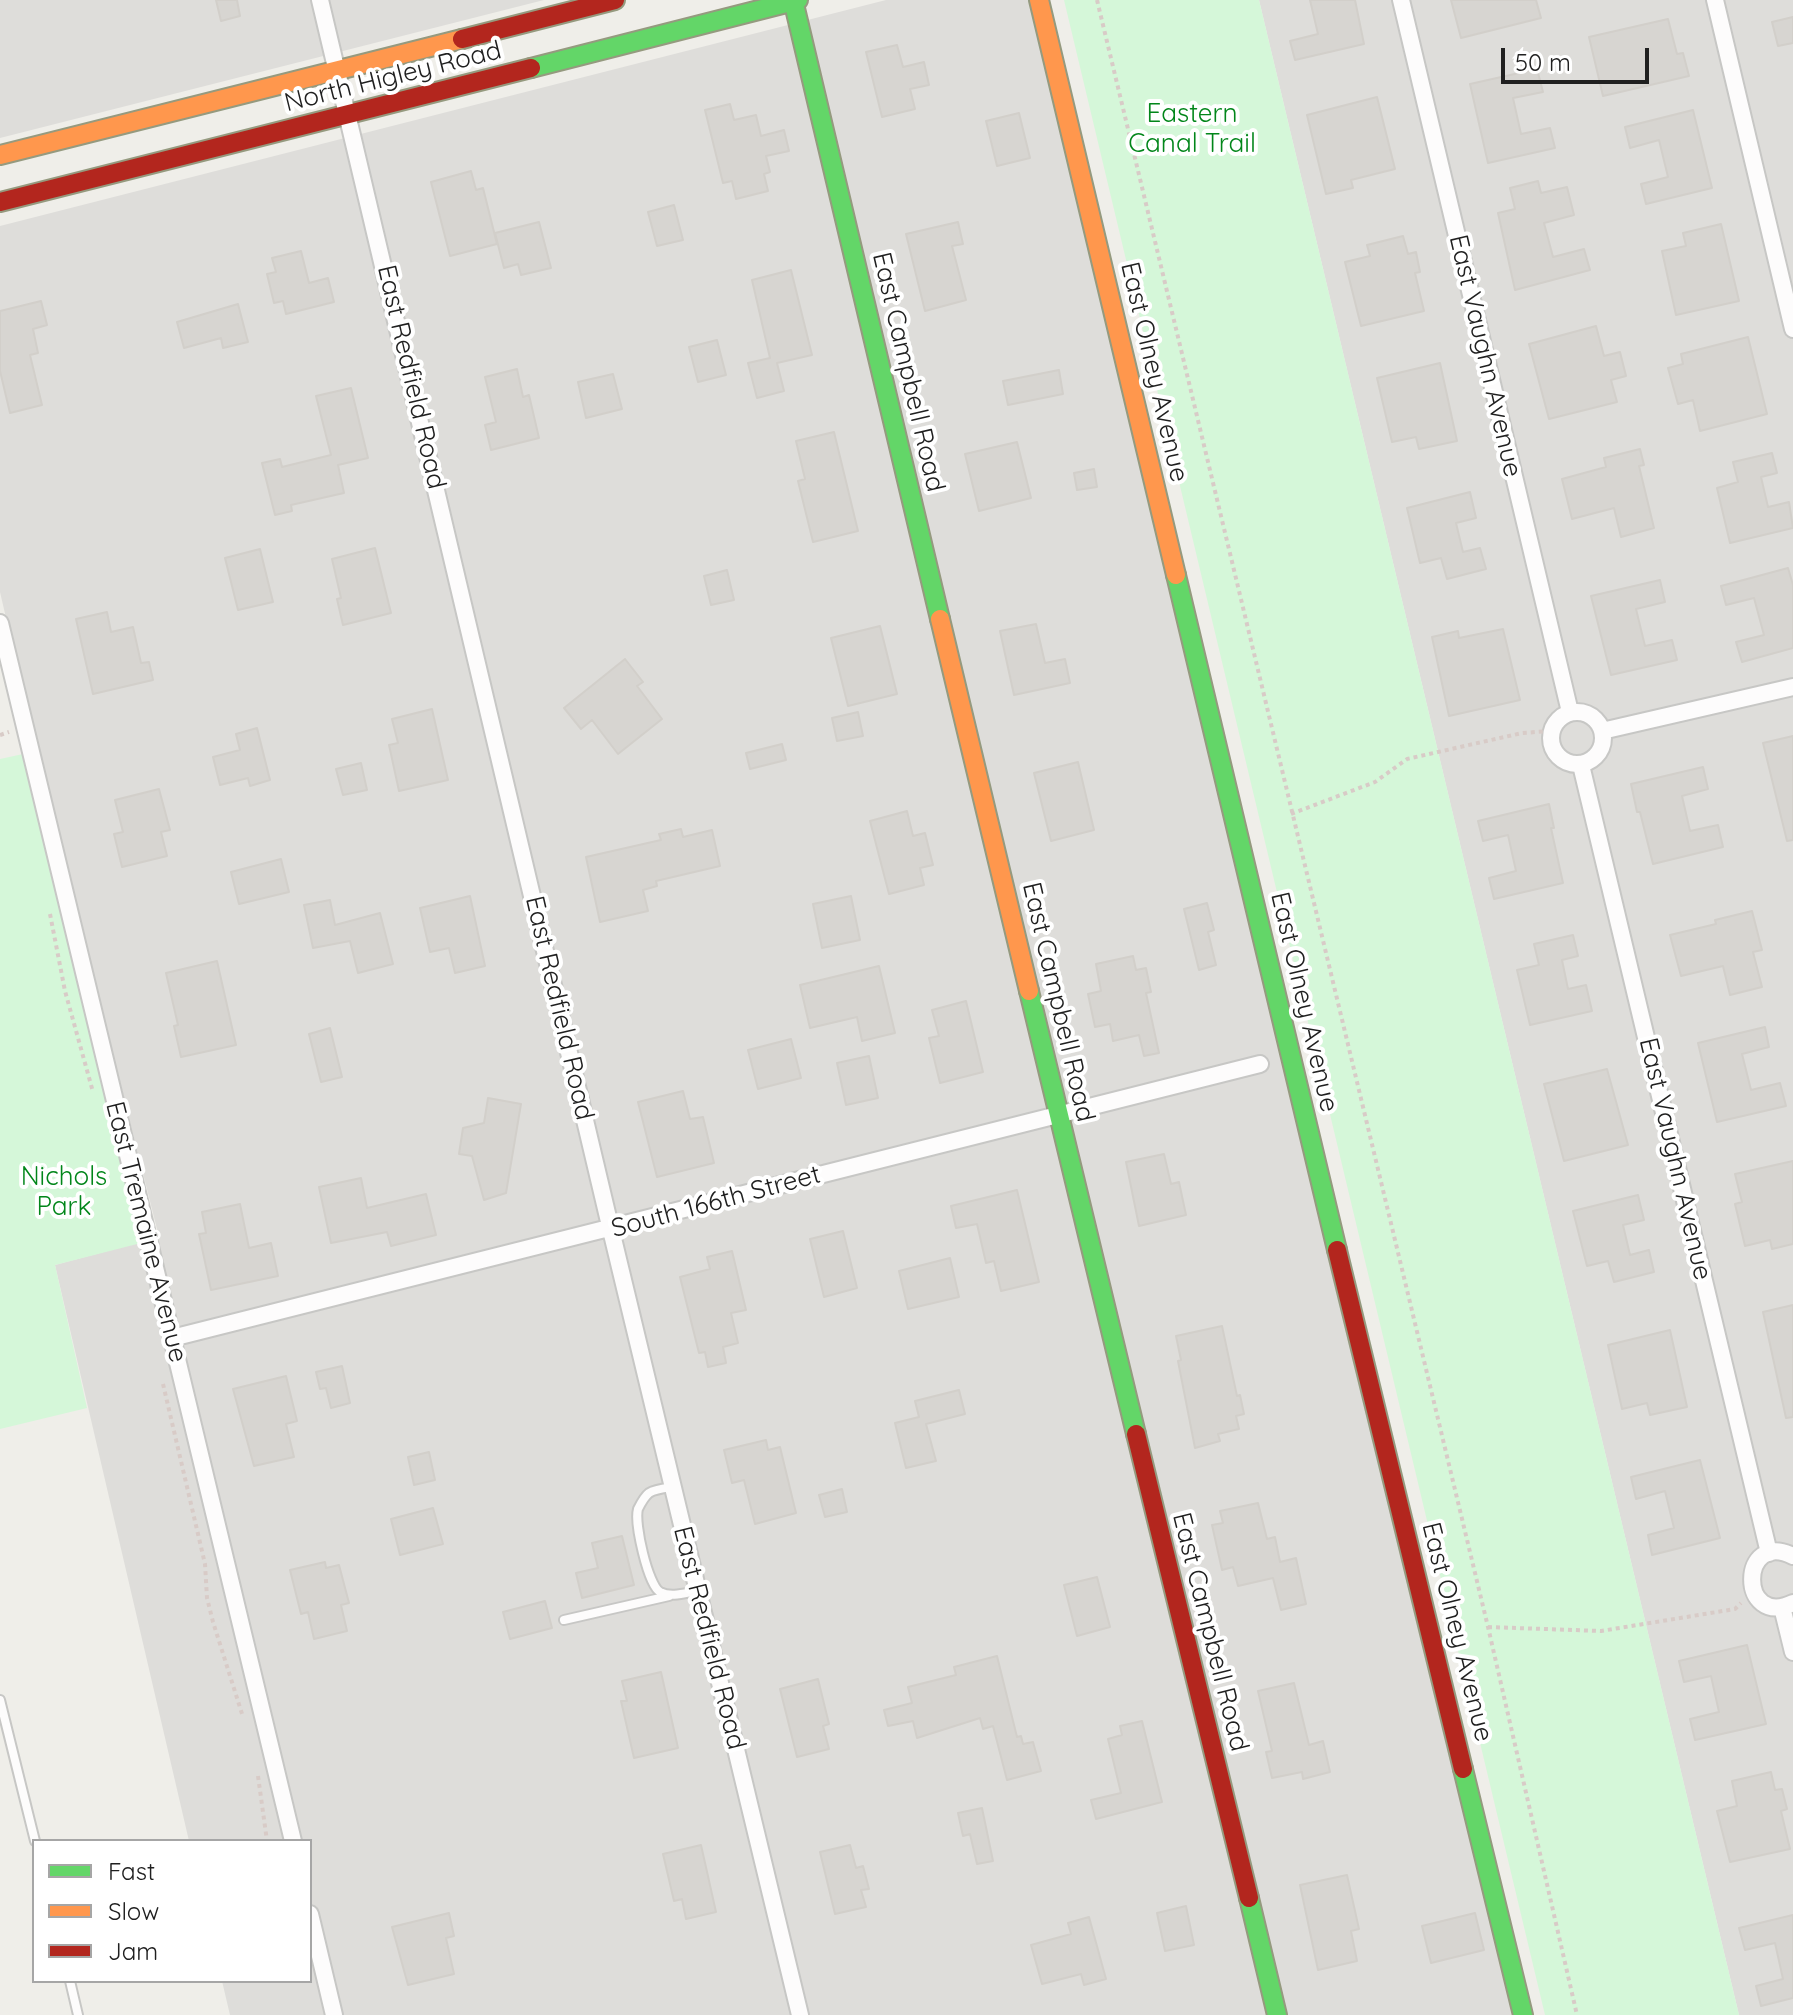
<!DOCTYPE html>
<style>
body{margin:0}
#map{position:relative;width:1793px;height:2015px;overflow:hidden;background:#efeee9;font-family:Quicksand,sans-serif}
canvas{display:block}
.legend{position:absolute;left:32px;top:1839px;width:280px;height:144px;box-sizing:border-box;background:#fff;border:2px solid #a6a6a6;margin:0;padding:10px 14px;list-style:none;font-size:24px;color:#202020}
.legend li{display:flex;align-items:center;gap:16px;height:40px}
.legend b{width:40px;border:2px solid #a6a6a6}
.scale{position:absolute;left:1501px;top:48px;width:148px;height:36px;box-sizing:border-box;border:4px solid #202020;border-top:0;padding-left:10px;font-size:24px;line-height:28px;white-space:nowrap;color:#202020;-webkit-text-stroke:6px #fff;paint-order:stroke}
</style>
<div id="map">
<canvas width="1793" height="2015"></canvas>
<ul class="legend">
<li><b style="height:10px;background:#63d668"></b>Fast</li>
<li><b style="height:10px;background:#ff974d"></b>Slow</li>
<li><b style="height:10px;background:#b3261e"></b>Jam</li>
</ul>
<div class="scale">50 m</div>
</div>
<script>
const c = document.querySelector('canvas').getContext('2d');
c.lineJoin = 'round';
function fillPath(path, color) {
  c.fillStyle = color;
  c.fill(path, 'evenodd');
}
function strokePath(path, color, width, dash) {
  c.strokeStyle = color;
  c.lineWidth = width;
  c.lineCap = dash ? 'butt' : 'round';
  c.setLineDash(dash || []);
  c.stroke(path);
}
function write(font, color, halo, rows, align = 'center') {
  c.font = font + ' Quicksand,sans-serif';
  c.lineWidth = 8;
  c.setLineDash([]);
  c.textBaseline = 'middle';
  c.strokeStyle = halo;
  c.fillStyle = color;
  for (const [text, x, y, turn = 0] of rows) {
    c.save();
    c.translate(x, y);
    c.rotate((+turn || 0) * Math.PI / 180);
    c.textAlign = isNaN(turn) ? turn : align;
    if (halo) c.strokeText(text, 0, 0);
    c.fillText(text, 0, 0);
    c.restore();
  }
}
const residential = new Path2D(`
 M0 0H544L0 138Z
 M886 0H1031L1513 2015H230L222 1981H310V1841H189L55 1265 159 1237 37 751 0 592V226Z
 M1259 0H1793V2015H1739Z`);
const park = new Path2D(`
 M1064 0H1259L1739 2015H1545Z
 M37 751 141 1243 55 1265 87 1408 0 1429V759Z`);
const building = new Path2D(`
 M216 0H237L240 16 221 21Z
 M1310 0H1355L1364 44 1295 60 1290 41 1318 34Z
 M1451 0H1536L1541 18 1461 38Z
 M1793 17V43L1778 46 1772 22Z
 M1668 19 1677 54 1683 53 1689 76 1603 96 1589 37Z
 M897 45 903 67 924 62 929 85 910 89 915 109 882 117 866 52Z
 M1537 69 1543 92 1513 98 1521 134 1550 128 1555 148 1488 163 1470 84Z
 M1377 97 1395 169 1351 180 1353 188 1326 194 1307 115Z
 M730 104 734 120 756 115 761 136 784 130 789 151 766 156 770 172 764 174 768 191 736 199 732 181 723 183 705 110Z
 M1693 110 1712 188 1646 204 1641 184 1668 177 1659 140 1630 148 1625 127Z
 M1019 113 1030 158 997 166 986 121Z
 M471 171 476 190 483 188 497 244 450 256 431 182Z
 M1538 181 1541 193 1567 187 1574 215 1544 223 1553 257 1584 249 1590 270 1515 290 1498 213 1515 209 1510 188Z
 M674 205 683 240 657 246 648 212Z
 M539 222 551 268 521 275 518 264 504 268 495 233Z
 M958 222 963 244 952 246 966 300 925 311 906 234Z
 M1721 224 1739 301 1676 315 1662 251 1686 246 1683 233Z
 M1403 236 1408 254 1416 252 1420 272 1415 273 1424 311 1361 326 1345 262 1370 256 1367 245Z
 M301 251 309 283 328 278 334 302 286 314 283 301 274 303 267 274 276 272 272 258Z
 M791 270 812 355 777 363 784 391 757 398 748 363 770 358 752 280Z
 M41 301 47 325 33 329 38 353 30 355 42 405 10 413 0 371V311Z
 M238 304 248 342 223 348 221 338 184 348 177 322Z
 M1596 326 1604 356 1620 352 1626 376 1611 380 1617 402 1549 419 1529 344Z
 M1748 337 1767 414 1700 431 1693 400 1678 404 1668 368 1683 364 1681 354Z
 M717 340 726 375 698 382 689 347Z
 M1440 363 1457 441 1419 449 1416 437 1392 442 1377 378Z
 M517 369 523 397 529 395 539 438 491 450 485 425 496 422 485 377Z
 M1059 370 1063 394 1008 405 1003 381Z
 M613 374 622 409 586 418 578 382Z
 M351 388 368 458 338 465 344 493 291 505 292 511 275 515 262 463 280 459 282 467 331 455 316 396Z
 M834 432 858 531 813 542 798 481 805 479 796 441Z
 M1017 442 1031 498 979 511 965 454Z
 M1640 449 1644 465 1639 466 1654 528 1621 537 1614 508 1572 519 1562 479 1606 467 1604 458Z
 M1772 453 1777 473 1761 477 1768 507 1789 502 1793 528 1730 543 1717 488 1738 482 1733 462Z
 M1094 469 1097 487 1077 490 1074 473Z
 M1470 492 1476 518 1456 523 1463 552 1480 548 1486 569 1447 579 1441 558 1420 563 1407 508Z
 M375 548 391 613 343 625 337 599 341 598 332 559Z
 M260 549 273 602 238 610 225 558Z
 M1788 568 1793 585V648L1742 662 1736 642 1764 635 1754 598 1726 605 1721 586Z
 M727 570 734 600 711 605 704 576Z
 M1660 580 1665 602 1636 609 1645 646 1672 640 1677 660 1611 675 1591 596Z
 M107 612 111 632 133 627 141 663 149 662 153 680 93 694 76 619Z
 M1036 624 1045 663 1065 659 1070 683 1014 695 1000 631Z
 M880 626 897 694 848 706 831 638Z
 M1503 629 1520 700 1449 716 1432 637 1458 631 1459 638Z
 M625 659 643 682 637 686 662 719 618 754 592 720 581 729 564 708Z
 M432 709 448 780 399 791 389 745 398 743 392 719Z
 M858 712 863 736 837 741 832 718Z
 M257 728 270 780 250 786 248 778 220 785 213 757 240 750 236 734Z
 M1793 736V840L1787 841 1763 743Z
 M782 744 786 760 750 769 746 753Z
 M1078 762 1094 830 1051 841 1034 773Z
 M361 763 367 790 343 795 336 769Z
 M1703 767 1708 789 1682 796 1690 831 1718 825 1723 847 1653 864 1640 812H1637L1631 784Z
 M159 789 170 830 161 832 167 856 122 867 114 834 123 832 115 800Z
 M1549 804 1554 828H1551L1563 883 1494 899 1489 878 1516 871 1508 835 1483 841 1478 821Z
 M907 811 913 836 925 833 933 865 920 868 924 885 889 894 870 821Z
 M681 829 683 837 712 830 720 866 656 881 657 886 643 890 648 911 600 922 586 857 661 840 659 834Z
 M281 859 289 892 239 904 231 872Z
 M470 896 485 966 455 973 449 948 430 952 420 908Z
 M851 896 860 940 822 948 813 904Z
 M330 900 335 925 380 913 393 964 358 973 350 941 313 948 304 905Z
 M1207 903 1214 930 1208 932 1216 965 1199 970 1184 909Z
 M1752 911 1762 950 1753 952 1762 987 1730 995 1723 966 1681 976 1670 935 1716 924 1715 920Z
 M1573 935 1578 956 1562 960 1568 989 1586 985 1592 1011 1530 1025 1517 970 1539 965 1534 944Z
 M1133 956 1136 970 1146 968 1151 992 1146 993 1159 1053 1144 1056 1139 1035 1113 1041 1110 1024 1095 1027 1088 994 1101 991 1096 964Z
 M217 961 236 1045 181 1057 174 1026 178 1025 166 973Z
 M879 966 895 1033 862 1041 857 1017 810 1028 800 985Z
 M966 1001 983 1072 940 1083 929 1038 939 1036 932 1010Z
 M1765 1027 1769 1047 1742 1054 1751 1090 1780 1083 1786 1106 1717 1122 1698 1043Z
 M330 1028 342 1077 321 1082 309 1034Z
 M791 1039 801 1078 758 1089 748 1050Z
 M869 1056 878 1098 846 1105 837 1063Z
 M1607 1069 1628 1145 1564 1161 1544 1084Z
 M683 1091 690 1119 703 1117 714 1163 657 1177 638 1102Z
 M488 1098 521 1104 506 1193 484 1200 472 1156 459 1154 463 1128 484 1123Z
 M1164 1154 1171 1184 1179 1182 1186 1215 1139 1226 1126 1162Z
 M1793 1161V1244L1772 1249 1770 1240 1745 1246 1735 1204 1742 1202 1735 1174Z
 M361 1178 367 1208 426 1194 436 1235 391 1246 387 1232 331 1243 319 1187Z
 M1017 1190 1039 1282 1001 1291 994 1261 986 1263 977 1224 956 1228 951 1206Z
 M1638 1195 1644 1220 1623 1225 1630 1255 1649 1250 1654 1272 1614 1282 1608 1261 1587 1266 1573 1211Z
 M240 1204 249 1248 271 1243 278 1276 211 1290 199 1234 206 1233 202 1212Z
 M843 1231 857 1288 824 1297 810 1239Z
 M732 1251 746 1310 731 1313 738 1343 723 1347 726 1363 708 1367 705 1352 699 1353 680 1277 710 1269 707 1257Z
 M950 1258 959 1297 908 1309 899 1271Z
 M1793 1305V1417L1786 1418 1763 1312Z
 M1222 1326 1237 1396 1240 1395 1244 1414 1236 1416 1239 1429 1218 1434 1220 1441 1195 1448 1178 1361 1181 1360 1176 1336Z
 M1670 1330 1687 1407 1650 1415 1647 1403 1622 1409 1608 1345Z
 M342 1366 350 1403 331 1408 326 1388 320 1389 316 1372Z
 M286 1376 297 1421 286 1424 294 1457 254 1466 233 1389Z
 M959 1390 965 1414 926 1424 936 1461 906 1468 895 1423 919 1417 915 1401Z
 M766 1440 768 1450 780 1447 796 1513 755 1524 744 1480 732 1483 724 1450Z
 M429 1452 435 1480 414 1485 408 1457Z
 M1700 1460 1720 1538 1652 1555 1648 1535 1674 1528 1665 1491 1636 1499 1631 1477Z
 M842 1489 847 1512 825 1517 819 1495Z
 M1258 1503 1267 1539 1275 1537 1280 1562 1296 1558 1306 1604 1281 1610 1273 1578 1238 1586 1233 1567 1222 1570 1212 1525 1223 1523 1220 1511Z
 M433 1508 443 1544 400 1555 391 1519Z
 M622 1536 634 1585 582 1598 576 1573 598 1568 592 1543Z
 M325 1562 326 1568 339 1565 349 1603 341 1605 347 1631 314 1639 308 1612 301 1614 290 1570Z
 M1097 1577 1110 1627 1077 1636 1064 1585Z
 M545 1601 552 1628 510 1639 503 1612Z
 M1747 1645 1766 1724 1695 1740 1690 1719 1719 1712 1711 1676 1684 1682 1679 1661Z
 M997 1656 1017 1737 1021 1736 1023 1744 1033 1742 1041 1771 1007 1780 993 1726 983 1729 980 1718 917 1738 913 1721 888 1726 884 1710 912 1703 908 1687 956 1675 954 1667Z
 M661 1672 678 1748 634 1758 621 1701H627L622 1681Z
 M818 1679 829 1724 823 1726 829 1749 797 1757 780 1689Z
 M1294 1683 1309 1745 1323 1741 1330 1772 1303 1779 1302 1772 1272 1778 1266 1752 1272 1751 1258 1691Z
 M1142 1721 1162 1802 1096 1819 1091 1800 1121 1793 1108 1739 1122 1735 1120 1726Z
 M1771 1772 1775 1790 1782 1789 1787 1809 1781 1811 1790 1849 1730 1862 1717 1811 1737 1806 1732 1781Z
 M982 1808 993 1861 977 1864 970 1834 963 1836 958 1813Z
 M701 1845 716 1912 686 1919 682 1899 674 1901 663 1854Z
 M850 1845 856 1868 863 1866 869 1889 861 1890 866 1907 835 1914 820 1852Z
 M1347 1875 1359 1929 1351 1931 1357 1961 1318 1970 1300 1885Z
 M1186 1906 1194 1945 1165 1951 1157 1913Z
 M449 1913 454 1936 446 1938 454 1974 408 1985 392 1927Z
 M1475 1913 1484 1950 1431 1963 1422 1926Z
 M1793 1915V1998L1761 2006 1756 1986 1783 1979 1775 1943 1745 1950 1739 1928Z
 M1089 1917 1106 1979 1084 1985 1081 1974 1042 1984 1031 1945 1071 1934 1068 1923Z`);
const path = new Path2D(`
 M1097 0 1488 1627 1577 2015
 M0 735 9 732
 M1291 814 1375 782 1407 759 1522 733 1551 731
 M50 914 65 991 93 1092
 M163 1384 205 1564 207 1598 213 1622 243 1717
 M1488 1627 1601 1631 1735 1609 1741 1603
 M258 1776 267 1841`);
const lane = new Path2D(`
 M673 1487C666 1488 655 1489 649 1493 645 1496 640 1505 638 1509 634 1523 648 1585 660 1592 671 1598 685 1593 697 1591
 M564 1620 669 1596
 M0 1700 35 1841
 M70 1981 78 2015`);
const street = new Path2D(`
 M320 0 611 1230 800 2015
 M1401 0 1570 712
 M1715 0 1793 329
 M0 623 293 1841
 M1551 738a26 26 0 1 1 52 0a26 26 0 1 1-52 0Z
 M1602 731 1793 687
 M1581 765 1769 1553
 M172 1338 1260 1064
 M1793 1556C1739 1529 1738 1629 1793 1603
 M1782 1607 1793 1652
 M310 1914 334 2015`);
const fast = new Path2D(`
 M793 0 940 619
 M531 68 798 0
 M1176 575 1337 1250
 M1029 991 1136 1434
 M1463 1769 1523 2015
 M1249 1898 1277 2015`);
const slow = new Path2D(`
 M1039 0 1176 575
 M0 155 462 39
 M940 619 1029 991`);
const jam = new Path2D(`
 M462 39 615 0
 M0 202 531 68
 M1337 1250 1463 1769
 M1136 1434 1249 1898`);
const streetNames = [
 ["North Higley Road",393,77,-14],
 ["East Vaughn Avenue",1485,356,77],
 ["East Campbell Road",908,372,77],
 ["East Olney Avenue",1154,372,77],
 ["East Redfield Road",411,377,77],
 ["East Campbell Road",1058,1002,77],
 ["East Olney Avenue",1304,1002,77],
 ["East Redfield Road",559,1008,77],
 ["East Vaughn Avenue",1675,1159,77],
 ["South 166th Street",716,1202,-15],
 ["East Tremaine Avenue",146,1232,76],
 ["East Campbell Road",1210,1632,76],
 ["East Olney Avenue",1457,1632,76],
 ["East Redfield Road",709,1638,76]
];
const parkNames = [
 ["Eastern",1192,114],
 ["Canal Trail",1192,144],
 ["Nichols",64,1177],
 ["Park",64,1207]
];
fillPath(residential, '#deddda');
fillPath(park, '#d5f7d9');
fillPath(building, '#d7d5d1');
strokePath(building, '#d2cfca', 2);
strokePath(lane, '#c7c7c5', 12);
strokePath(street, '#c7c7c5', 20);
strokePath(fast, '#959a7f', 22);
strokePath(slow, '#959a7f', 22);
strokePath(jam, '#959a7f', 22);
strokePath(path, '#d8cbc7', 4, [4, 4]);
strokePath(lane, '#fdfcfc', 8);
strokePath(street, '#fdfcfc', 16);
strokePath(fast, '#63d668', 18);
strokePath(slow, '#ff974d', 18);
strokePath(jam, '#b3261e', 18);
write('26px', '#202020', '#fff', streetNames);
write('26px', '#02861a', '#fff', parkNames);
</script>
